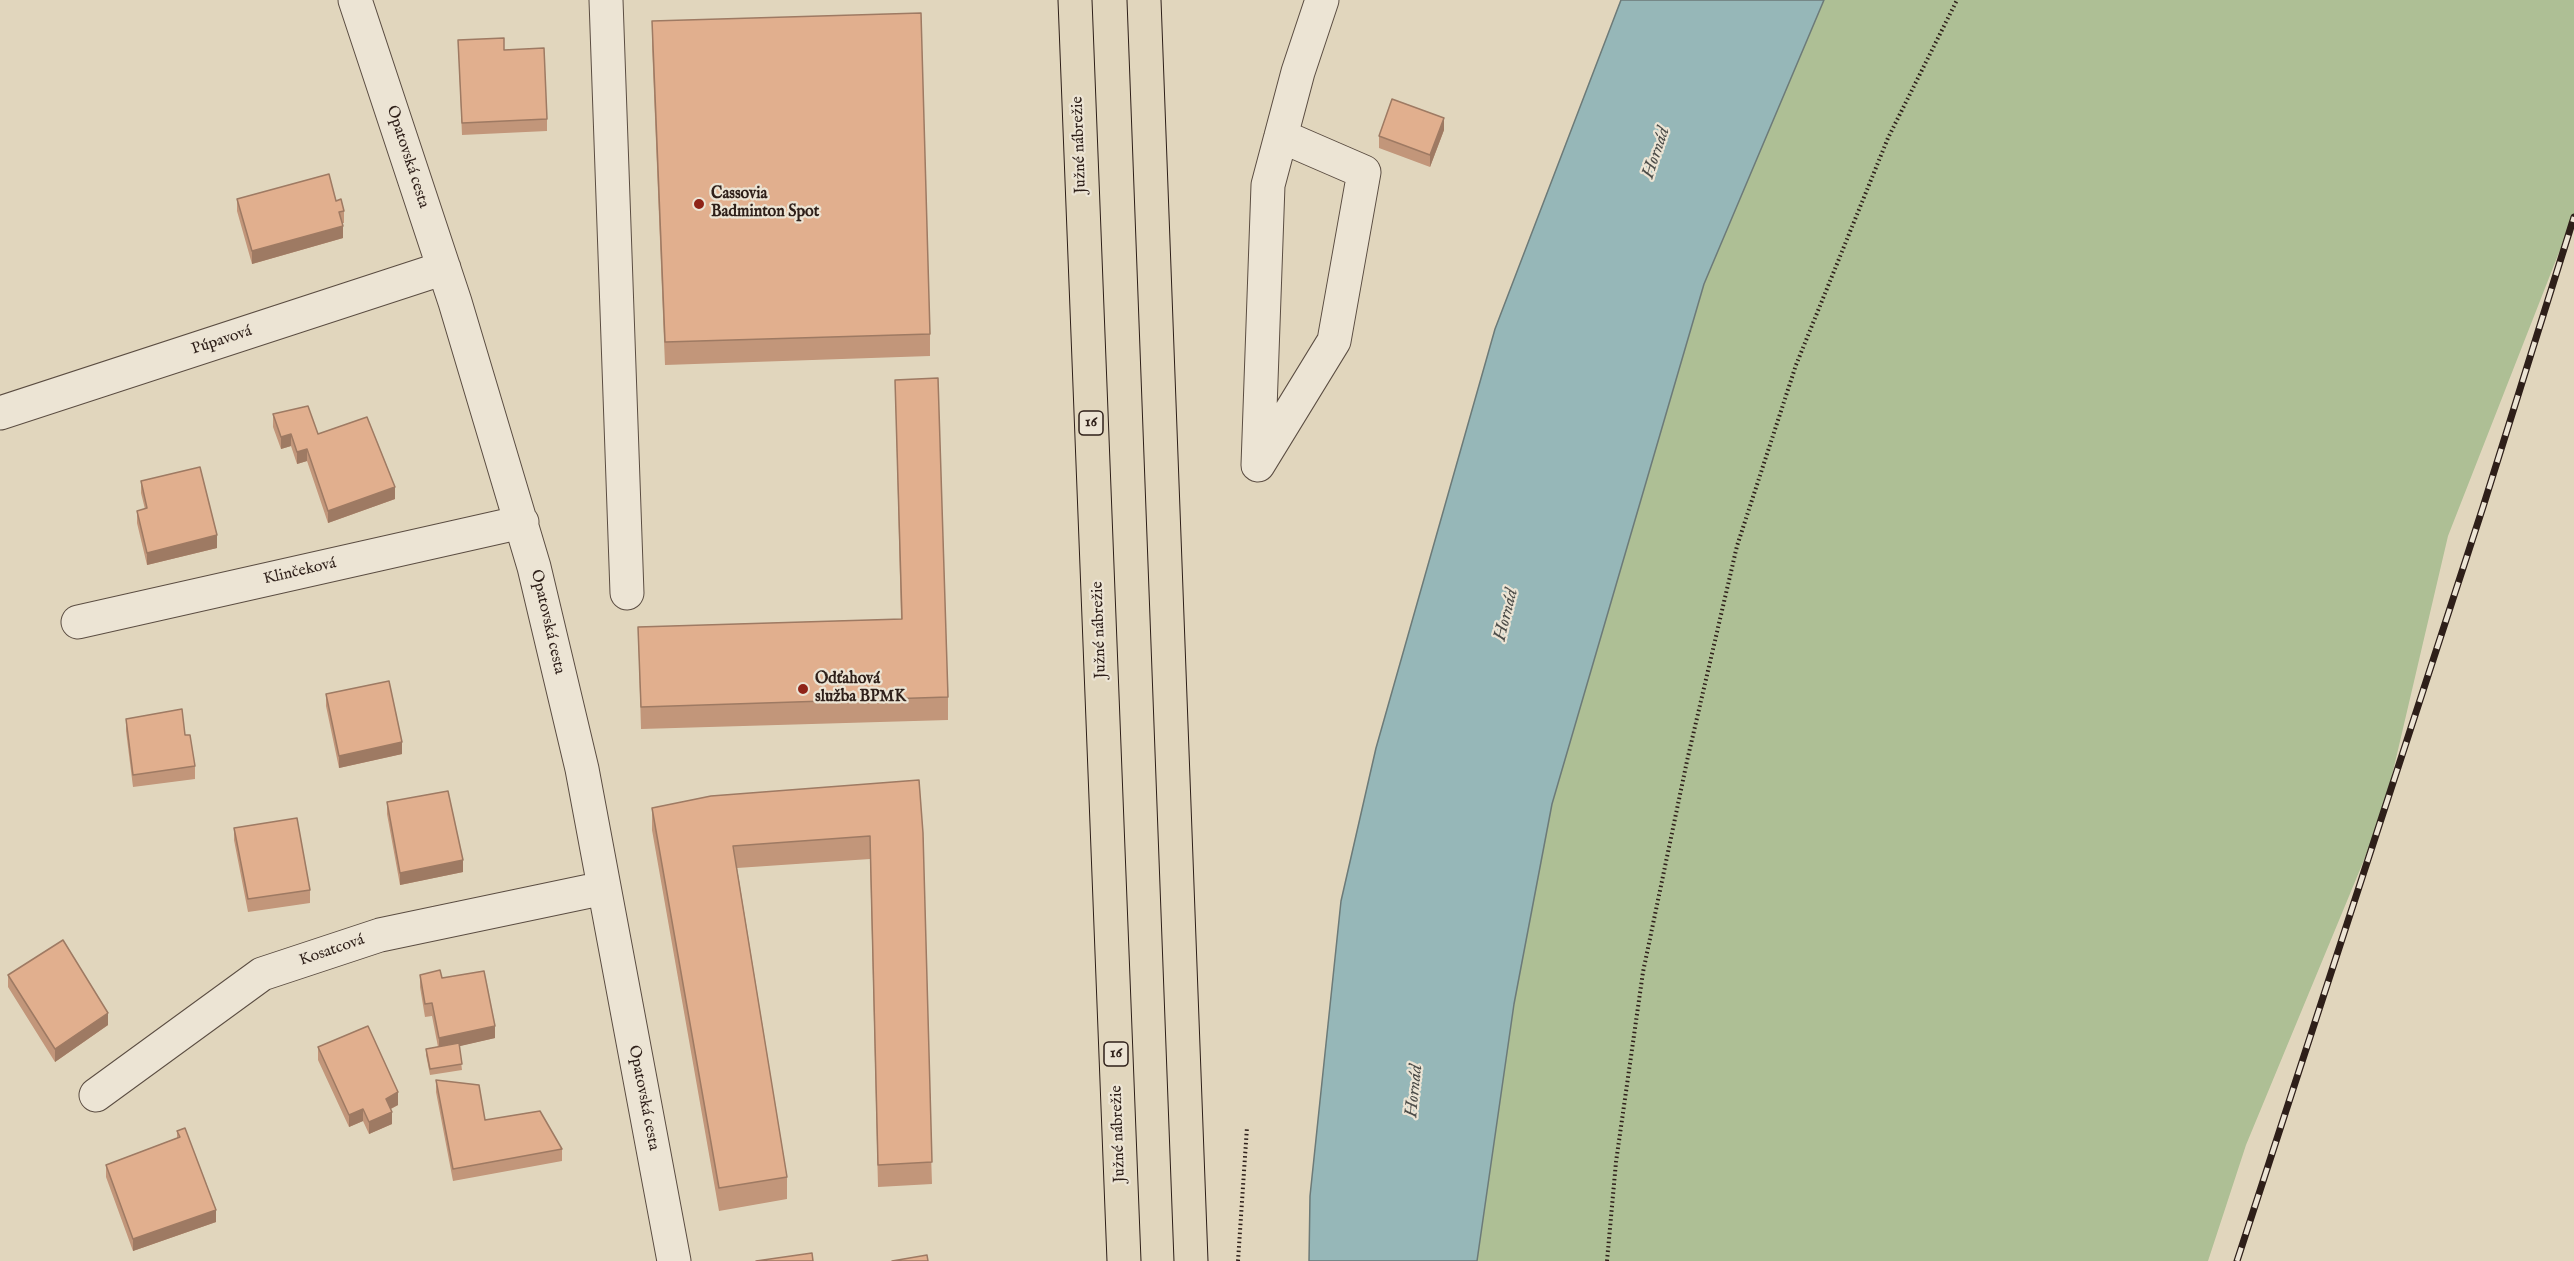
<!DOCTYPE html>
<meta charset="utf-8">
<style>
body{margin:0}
canvas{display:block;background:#e1d6bd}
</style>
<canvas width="2574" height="1261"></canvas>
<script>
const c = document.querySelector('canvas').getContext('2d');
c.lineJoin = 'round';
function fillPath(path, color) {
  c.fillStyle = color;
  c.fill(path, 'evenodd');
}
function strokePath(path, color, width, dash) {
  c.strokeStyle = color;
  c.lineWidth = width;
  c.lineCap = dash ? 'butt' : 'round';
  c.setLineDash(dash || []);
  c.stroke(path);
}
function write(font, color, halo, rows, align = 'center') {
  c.font = font + ' "IM FELL English",serif';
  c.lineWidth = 4.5;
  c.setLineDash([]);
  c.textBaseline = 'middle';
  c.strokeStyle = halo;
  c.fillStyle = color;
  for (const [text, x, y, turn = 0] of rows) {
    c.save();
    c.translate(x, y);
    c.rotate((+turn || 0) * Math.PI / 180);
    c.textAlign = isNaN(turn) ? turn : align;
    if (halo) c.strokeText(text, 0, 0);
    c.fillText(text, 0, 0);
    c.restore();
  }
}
const green = new Path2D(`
 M1824 0H2574V214L2448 536 2383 814 2246 1145 2208 1261H1477L1514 1004 1552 804 1704 284Z`);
const water = new Path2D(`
 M1621 0H1824L1704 284 1552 804 1514 1004 1477 1261H1309L1310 1196 1341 901 1376 748 1495 329Z`);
const path = new Path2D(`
 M1238 1261 1247 1127
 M1607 1261 1616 1162 1643 972 1687 761 1737 546 1796 365 1888 138 1957 0`);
const minor = new Path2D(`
 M355 0 455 302 534 567 582 769 674 1261
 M606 0 627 593
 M1281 136 1364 172 1334 341 1258 465 1268 185 1298 72 1322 0
 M0 413 444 268
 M78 622 522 522
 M96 1095 262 974 380 935 604 888`);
const highway = new Path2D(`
 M1075 0 1124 1261
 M1144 0 1191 1261`);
const rail = new Path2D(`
 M2237 1261 2483 507 2574 217`);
const wall = new Path2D(`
 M652 21 930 334V356L665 365 652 44Z
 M458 40 504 50 547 119V131L462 135Z
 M1444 130 1430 167 1379 148V136Z
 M237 199 336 201 344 211V223H342L343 238 252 264 237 211Z
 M895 380 948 697V720L641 729 638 627 901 619Z
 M273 414 318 434 395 499 328 523 307 461 297 464 291 446 281 449 273 427Z
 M141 481 217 548 147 565 137 523V511L145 509 141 493Z
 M326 694 402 754 339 768 326 706Z
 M126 719 185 735 195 766V779L133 787 126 731Z
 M919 780 932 1184 878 1187 870 859 737 868 787 1177V1199L719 1211 652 830V808Z
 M387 802 463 872 400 885 387 814Z
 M234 828 310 890V903L248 912 234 840Z
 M8 975 108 1025 55 1062 8 987Z
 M420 975 442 978 495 1038 459 1046 462 1070 430 1075 426 1055V1049L438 1047 432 1016 425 1017 420 987Z
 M318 1047 398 1105 391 1109 392 1124 369 1134 363 1121 349 1127 318 1060Z
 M436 1080 485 1120 562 1149V1161L453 1181 436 1092Z
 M177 1131 216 1222 133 1251 106 1177V1165L177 1138Z`);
const shadedWall = new Path2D(`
 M1444 118V130L1430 167V155Z
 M343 226V238L252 264V251Z
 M291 434V446L281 449V437Z
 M307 449V461L297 464V452Z
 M395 487V499L328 523V511Z
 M217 535V548L147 565V553Z
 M402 742V754L339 768V756Z
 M463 860V872L400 885V873Z
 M108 1013V1025L55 1062V1049Z
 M495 1026V1038L439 1051V1038Z
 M398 1092V1105L386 1111V1099Z
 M363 1109V1121L349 1127V1115Z
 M392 1112V1124L369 1134V1122Z
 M216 1210V1222L133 1251V1239Z`);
const building = new Path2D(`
 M921 13 930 334 665 342 652 21Z
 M504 38V50L544 48 547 119 462 123 458 40Z
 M1392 99 1444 118 1430 155 1379 136Z
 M329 174 336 201 341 199 344 211 339 212 343 226 252 251 237 199Z
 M938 378 948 697 641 707 638 627 902 619 895 380Z
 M308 406 318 434 367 417 395 487 328 511 307 449 297 452 291 434 281 437 273 414Z
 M200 467 217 535 147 553 137 511 147 508 141 481Z
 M389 681 402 742 339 756 326 694Z
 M182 709 185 735H190L195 766 133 775 126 719Z
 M919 780 923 833 932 1162 878 1165 870 836 733 846 787 1177 719 1188 652 808 711 796Z
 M448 791 463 860 400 873 387 802Z
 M297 818 310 890 248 899 234 828Z
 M63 940 108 1013 55 1049 8 975Z
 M440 970 442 978 484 971 495 1026 439 1038 432 1003 425 1004 420 975Z
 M368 1026 398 1092 386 1099 392 1112 369 1122 363 1109 349 1115 318 1047Z
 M459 1043 462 1064 430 1069 426 1049Z
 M436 1080 479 1085 485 1120 540 1111 562 1149 453 1169Z
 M185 1128 216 1210 133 1239 106 1165 180 1137 177 1131Z
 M812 1253 813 1261H756Z
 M927 1255 928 1261H892Z`);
const markers = [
 [699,204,6,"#8f2418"],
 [803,689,6,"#8f2418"]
];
const shields = [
 [1091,423,24],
 [1116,1054,24]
];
const shieldNames = [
 ["16",1091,423],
 ["16",1116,1054]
];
const streetNames = [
 ["Južné nábrežie",1080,145,-92],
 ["Opatovská cesta",407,157,72],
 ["Púpavová",222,341,-18],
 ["Klinčeková",300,572,-13],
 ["Opatovská cesta",547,622,77],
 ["Južné nábrežie",1100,630,-92],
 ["Kosatcová",332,951,-19],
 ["Opatovská cesta",643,1098,79],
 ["Južné nábrežie",1119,1134,-92]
];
const poiNames = [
 ["Cassovia",711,195],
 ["Badminton Spot",711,213],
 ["Odťahová",815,680],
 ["služba BPMK",815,698]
];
const waterNames = [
 ["Hornád",1657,153,-71],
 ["Hornád",1507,615,-76],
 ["Hornád",1415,1091,-84]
];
fillPath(green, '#aebf95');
fillPath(water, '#96b7b8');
strokePath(water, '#6c7a78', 1.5);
strokePath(minor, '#5b4d42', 35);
strokePath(highway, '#2e1f19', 35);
strokePath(path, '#2e1f19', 4, [1.5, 3]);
strokePath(minor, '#ece4d4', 33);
strokePath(highway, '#e1d6bd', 33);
strokePath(rail, '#2e1f19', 7);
strokePath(rail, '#ece4d4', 4.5, [14]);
fillPath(wall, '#c2967a');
fillPath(shadedWall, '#9e7a63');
fillPath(building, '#e1af8e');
strokePath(building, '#9e7a63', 1.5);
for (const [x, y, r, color] of markers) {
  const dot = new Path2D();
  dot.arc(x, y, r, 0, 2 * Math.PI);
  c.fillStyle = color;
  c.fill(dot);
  strokePath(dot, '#ece4d4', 2);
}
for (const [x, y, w] of shields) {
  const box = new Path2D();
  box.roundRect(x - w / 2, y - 12, w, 24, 4.5);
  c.fillStyle = '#ece4d4';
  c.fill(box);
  strokePath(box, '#2e1f19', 1.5);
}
write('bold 15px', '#2e1f19', null, shieldNames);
write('16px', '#2e1f19', '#ece4d4', streetNames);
write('bold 16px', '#2e1f19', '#ece4d4', poiNames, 'left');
write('italic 18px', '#4d4d49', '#ece4d4', waterNames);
</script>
